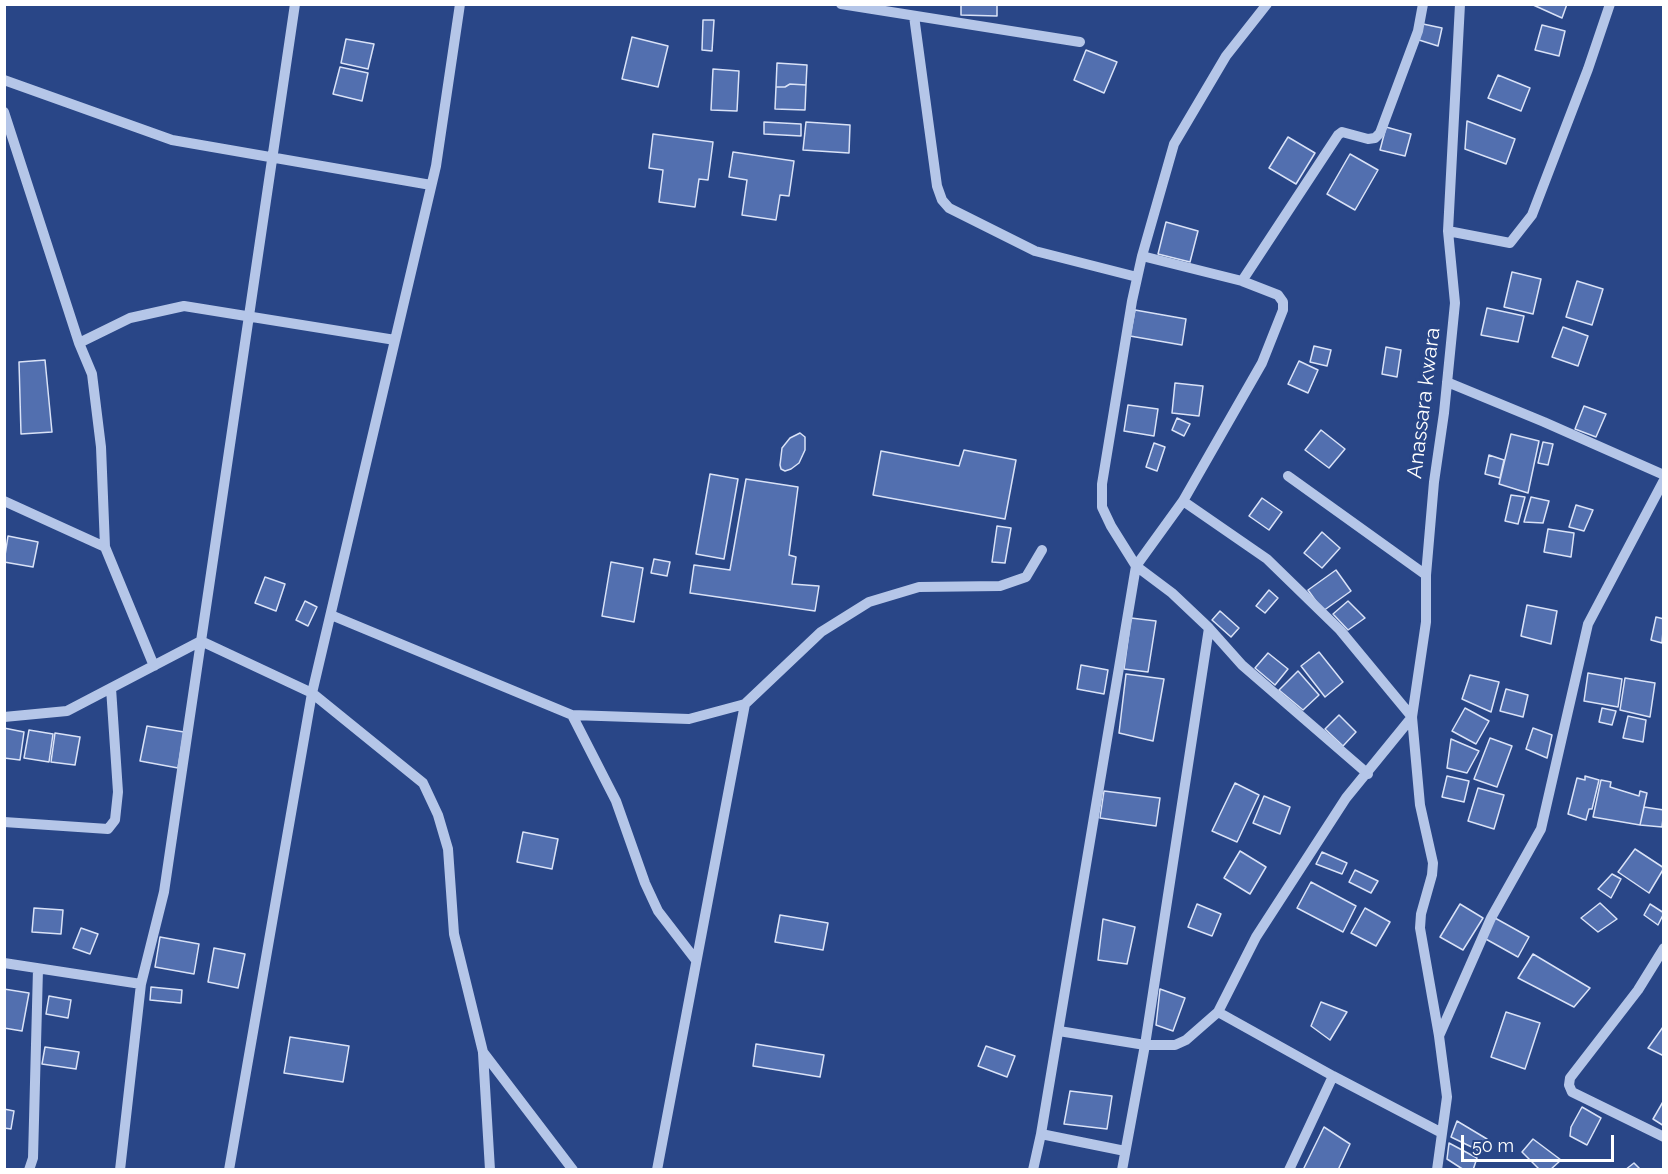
<!DOCTYPE html>
<style>
body{margin:0}
#map{position:relative;width:1668px;height:1174px;overflow:hidden;background:#294687;font-family:Raleway,sans-serif}
canvas{display:block}
.frame{position:absolute;inset:0;border:6px solid #fff;pointer-events:none}
.scale{position:absolute;left:1461px;top:1135px;width:153px;height:27px;box-sizing:border-box;border:3px solid #fff;border-top:0;padding-left:8px;font-size:18px;line-height:21px;white-space:nowrap;color:#fff;-webkit-text-stroke:4px #294687;paint-order:stroke}
</style>
<div id="map">
<canvas width="1668" height="1174"></canvas>
<div class="frame"></div>
<div class="scale">50 m</div>
</div>
<script>
const c = document.querySelector('canvas').getContext('2d');
c.lineJoin = 'round';
function fillPath(path, color) {
  c.fillStyle = color;
  c.fill(path, 'evenodd');
}
function strokePath(path, color, width, dash) {
  c.strokeStyle = color;
  c.lineWidth = width;
  c.lineCap = dash ? 'butt' : 'round';
  c.setLineDash(dash || []);
  c.stroke(path);
}
function write(font, color, halo, rows, align = 'center') {
  c.font = font + ' Raleway,sans-serif';
  c.lineWidth = 6;
  c.setLineDash([]);
  c.textBaseline = 'middle';
  c.strokeStyle = halo;
  c.fillStyle = color;
  for (const [text, x, y, turn = 0] of rows) {
    c.save();
    c.translate(x, y);
    c.rotate((+turn || 0) * Math.PI / 180);
    c.textAlign = isNaN(turn) ? turn : align;
    if (halo) c.strokeText(text, 0, 0);
    c.fillText(text, 0, 0);
    c.restore();
  }
}
const building = new Path2D(`
 M961 4H997V16L961 15Z
 M1531 4H1567L1562 18Z
 M703 20H714L712 51 702 50Z
 M1423 24 1442 28 1438 46 1419 40Z
 M1542 25 1565 31 1559 56 1535 50Z
 M632 37 668 46 658 87 622 79Z
 M346 39 374 44 368 69 341 63Z
 M1086 50 1117 62 1104 93 1074 80Z
 M777 63 807 65 806 85 790 84 785 87H776Z
 M340 67 368 73 362 101 333 94Z
 M713 69 739 71 737 111 711 110Z
 M1498 75 1530 88 1521 111 1488 98Z
 M790 84 806 85 805 110 775 109 776 87H785Z
 M1467 121 1515 139 1506 164 1465 149Z
 M764 122 801 124V136L764 134Z
 M806 122 850 125 849 153 803 150Z
 M1386 127 1411 134 1405 156 1380 150Z
 M653 134 713 142 708 180 699 179 695 207 659 202 663 170 649 168Z
 M1288 137 1315 153 1296 184 1269 168Z
 M733 152 794 161 789 196 780 195 776 220 742 215 747 180 729 177Z
 M1350 154 1378 170 1355 210 1327 194Z
 M1166 222 1198 231 1190 262 1158 254Z
 M1512 272 1541 279 1533 314 1504 307Z
 M1577 281 1603 289 1592 325 1566 317Z
 M1487 308 1524 316 1518 342 1481 335Z
 M1135 310 1186 319 1182 345 1130 336Z
 M1563 327 1588 336 1578 366 1552 357Z
 M1314 346 1331 350 1327 366 1310 362Z
 M1386 347 1401 350 1397 377 1382 374Z
 M45 360 52 432 21 434 19 362Z
 M1299 361 1318 370 1308 393 1288 384Z
 M1175 383 1203 386 1199 416 1172 413Z
 M1128 405 1158 409 1154 436 1124 431Z
 M1584 406 1606 414 1596 437 1575 429Z
 M1177 418 1190 424 1184 436 1172 430Z
 M1321 430 1345 449 1329 468 1305 450Z
 M800 433 805 437V450L799 463 791 469 785 471 781 469 780 465 782 448 790 438Z
 M1511 434 1539 441 1528 493 1499 484Z
 M1543 442 1553 444 1548 465 1538 463Z
 M1154 443 1165 447 1157 471 1146 467Z
 M964 450 1016 460 1005 519 873 495 881 451 959 466Z
 M1489 455 1504 460 1500 478 1485 474Z
 M710 474 738 479 724 559 696 554Z
 M746 479 798 487 789 555 796 557 792 584 819 586 815 611 690 593 694 565 730 570Z
 M1511 495 1525 497 1518 524 1505 521Z
 M1531 497 1549 501 1543 523 1524 522Z
 M1262 498 1282 512 1269 530 1249 516Z
 M1576 505 1593 510 1584 531 1569 527Z
 M997 526 1011 528 1005 563 992 562Z
 M1548 529 1574 533 1571 557 1544 552Z
 M1322 532 1340 548 1322 568 1304 553Z
 M8 536 38 542 33 567 4 562Z
 M654 559 670 562 667 576 651 573Z
 M611 562 643 568 634 622 602 616Z
 M1336 570 1351 591 1323 611 1308 590Z
 M265 577 285 584 276 611 255 603Z
 M1269 590 1278 598 1265 613 1256 606Z
 M305 601 317 607 308 626 296 620Z
 M1348 601 1365 618 1348 630 1333 614Z
 M1527 605 1557 611 1551 644 1521 636Z
 M1220 611 1239 628 1231 637 1212 620Z
 M1656 617 1664 619 1662 643 1651 640Z
 M1131 618 1156 621 1148 672 1124 669Z
 M1319 652 1343 682 1325 697 1301 666Z
 M1268 653 1288 669 1275 685 1255 668Z
 M1081 665 1108 670 1104 694 1077 689Z
 M1298 671 1319 695 1303 710 1279 690Z
 M1588 673 1622 679 1618 707 1584 701Z
 M1126 674 1164 679 1153 741 1119 733Z
 M1470 675 1499 682 1491 712 1462 699Z
 M1625 678 1655 683 1650 717 1620 710Z
 M1506 689 1528 695 1523 717 1500 711Z
 M1465 708 1489 721 1476 744 1452 731Z
 M1602 708 1616 711 1612 725 1599 722Z
 M1339 715 1356 732 1343 746 1325 729Z
 M1628 716 1646 720 1643 742 1623 738Z
 M147 726 184 732 178 768 140 761Z
 M4 728 24 732 20 760 4 758Z
 M1533 728 1552 735 1547 758 1526 749Z
 M29 730 53 734 49 762 24 758Z
 M55 733 80 737 75 765 51 762Z
 M1490 738 1512 746 1497 787 1474 779Z
 M1451 739 1479 751 1467 773 1447 768Z
 M1447 776 1469 781 1464 802 1442 797Z
 M1585 776 1599 780 1592 809H1589L1586 820 1568 814 1577 778 1585 780Z
 M1601 780 1611 782 1610 787 1639 796 1640 791 1647 793 1640 825 1593 817Z
 M1235 783 1259 795 1237 842 1212 831Z
 M1478 788 1504 795 1494 829 1468 821Z
 M1104 791 1160 798 1156 826 1100 818Z
 M1264 796 1290 807 1280 834 1253 823Z
 M1644 807 1664 810 1662 827 1640 825Z
 M523 832 558 839 552 869 517 862Z
 M1635 849 1664 868 1649 893 1618 872Z
 M1240 851 1266 867 1250 894 1224 878Z
 M1322 852 1347 863 1342 874 1316 864Z
 M1355 870 1378 881 1371 893 1349 882Z
 M1612 874 1621 879 1611 898 1598 889Z
 M1311 882 1356 906 1343 932 1297 908Z
 M1600 903 1617 919 1598 932 1581 918Z
 M1197 904 1221 914 1212 936 1188 927Z
 M1460 904 1483 918 1463 950 1440 937Z
 M1650 904 1664 913 1658 925 1644 915Z
 M34 908 63 910 61 934 32 932Z
 M1365 908 1390 922 1376 946 1351 933Z
 M780 915 828 923 823 950 775 942Z
 M1495 918 1529 937 1518 957 1484 938Z
 M1103 919 1135 927 1127 964 1098 960Z
 M81 928 98 934 90 954 73 948Z
 M160 937 199 944 194 974 155 967Z
 M214 948 245 954 238 988 208 982Z
 M1533 954 1590 988 1574 1007 1518 978Z
 M151 987 182 990 181 1003 150 1000Z
 M4 989 29 993 22 1031 4 1028Z
 M1160 989 1185 998 1173 1031 1156 1025Z
 M49 996 71 1000 68 1018 46 1014Z
 M1321 1002 1347 1012 1330 1040 1311 1026Z
 M1506 1012 1540 1023 1525 1069 1491 1057Z
 M1663 1027 1664 1028V1056L1648 1048Z
 M290 1037 349 1046 343 1082 284 1073Z
 M756 1044 824 1055 820 1077 753 1066Z
 M986 1046 1015 1056 1007 1077 978 1066Z
 M45 1047 79 1052 76 1069 42 1064Z
 M1070 1091 1112 1096 1107 1129 1064 1124Z
 M1664 1100V1126L1653 1119Z
 M1582 1107 1601 1118 1587 1145 1570 1136 1571 1127Z
 M4 1109 14 1111 11 1129 4 1128Z
 M1457 1121 1487 1139 1482 1152 1451 1137Z
 M1324 1127 1350 1144 1338 1170H1303Z
 M1533 1139 1561 1160 1550 1170H1540L1522 1152Z
 M1449 1143 1477 1158 1473 1170H1464L1447 1159Z
 M1634 1163 1641 1170H1625Z`);
const minor = new Path2D(`
 M841 4 1080 42
 M1267 4 1226 56 1174 144 1142 256 1132 301 1102 484V507L1111 526 1136 566 1172 593 1209 628 1242 665 1368 774
 M914 16 937 186 942 200 949 208 1035 251 1137 277
 M4 80 172 140 431 185
 M4 112 79 343 92 374 101 447 105 547 154 666
 M1448 231 1510 243 1532 215 1588 69 1610 4
 M1242 281 1338 135 1342 132 1368 139 1375 138 1380 133 1418 31 1423 4
 M79 343 130 318 184 306 395 340
 M1447 382 1544 422 1664 475
 M1288 476 1426 575
 M4 501 105 547
 M331 615 572 715 689 719 745 704 821 632 869 602 919 587 1000 586 1026 577 1042 550
 M201 641 312 693 423 783 438 815 448 849 454 934 483 1052 573 1170
 M572 715 616 801 645 883 658 911 695 959
 M4 717 67 711 201 641
 M4 822 108 829 115 820 118 792 111 688
 M1664 948 1638 990 1570 1078 1569 1085 1572 1092 1664 1137
 M4 963 141 984
 M1218 1012 1333 1076 1442 1133
 M1059 1031 1145 1045H1175L1186 1040 1218 1012 1256 937 1346 798 1412 717 1340 630 1267 559 1183 501
 M1439 1036 1491 918 1541 829 1588 624 1664 480
 M483 1053 490 1170
 M1125 1151 1041 1134 1136 566 1183 501 1262 363 1283 310V302L1278 295 1242 281 1142 256
 M29 1170 33 1158 38 969
 M120 1170 141 984 164 892 295 4
 M229 1170 312 693 436 166 460 4
 M657 1170 745 704
 M1033 1170 1041 1134
 M1122 1170 1145 1045 1209 628
 M1289 1170 1333 1076
 M1437 1170 1447 1097 1439 1036 1420 928 1421 914 1432 875 1433 863 1420 805 1412 717 1426 622V575L1434 482 1444 413 1455 303 1448 231 1460 4`);
const streetNames = [
 ["Anassara kwara",1424,403,-83]
];
fillPath(building, '#526faf');
strokePath(building, '#d9e2f7', 1.5);
strokePath(minor, '#b5c6e8', 10);
write('21px', '#fff', '#294687', streetNames);
</script>
